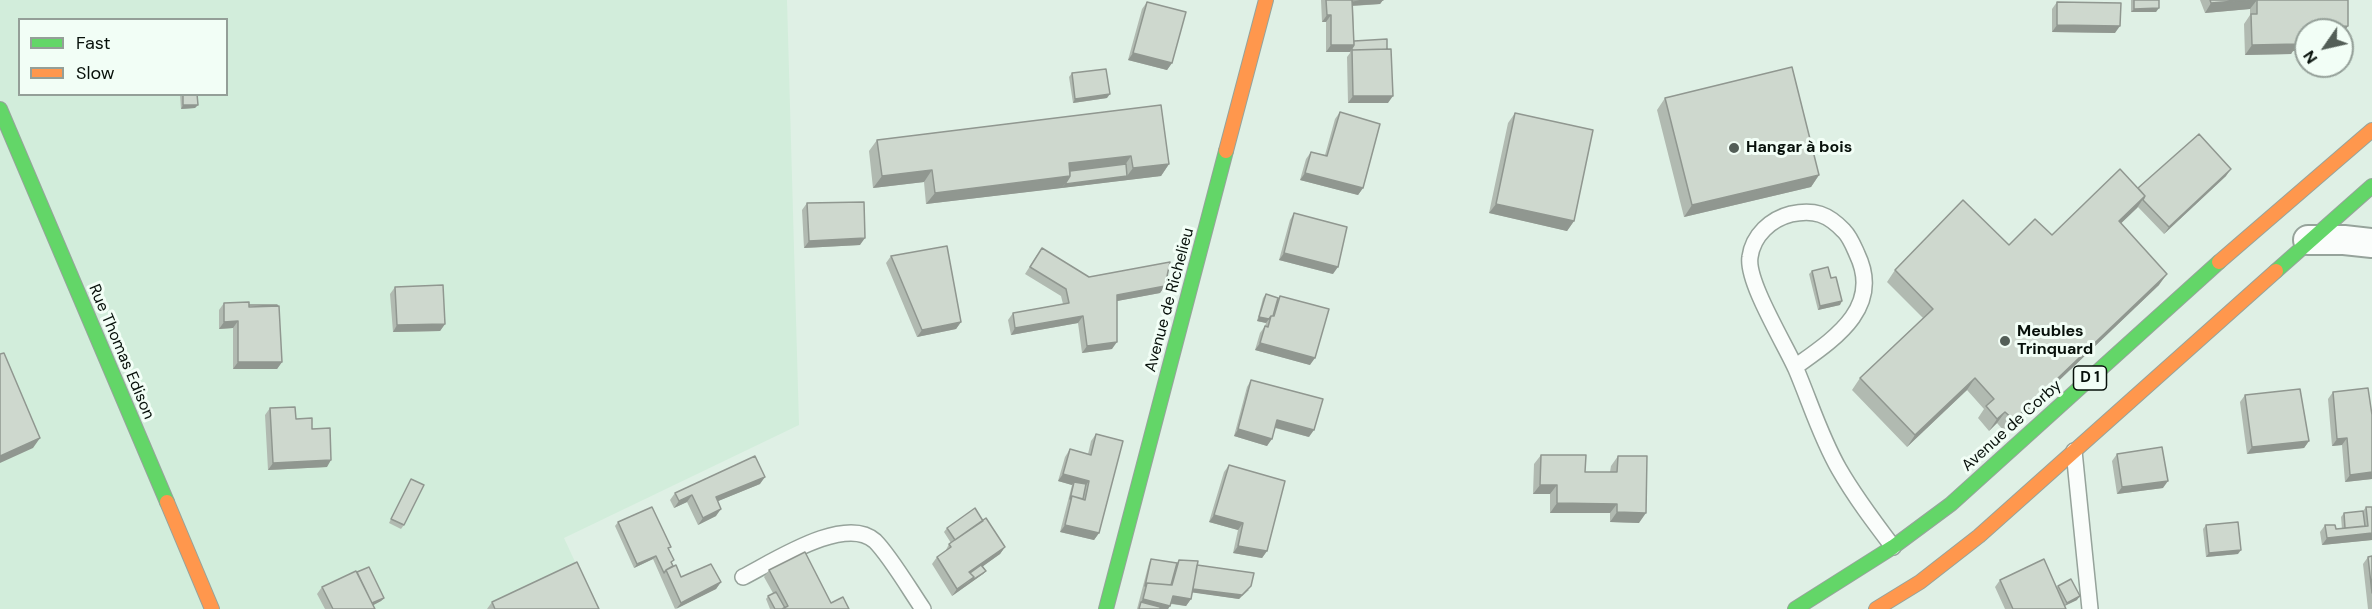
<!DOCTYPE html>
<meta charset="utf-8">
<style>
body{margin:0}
#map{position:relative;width:2372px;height:609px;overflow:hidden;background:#dff0e5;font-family:"DM Sans",sans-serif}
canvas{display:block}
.legend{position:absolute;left:18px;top:18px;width:210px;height:78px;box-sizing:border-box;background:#f2fef6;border:2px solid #949f98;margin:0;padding:8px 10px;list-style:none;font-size:18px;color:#07100a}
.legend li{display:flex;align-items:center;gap:12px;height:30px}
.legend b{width:30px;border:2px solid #949f98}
.north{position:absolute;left:2294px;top:18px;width:60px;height:60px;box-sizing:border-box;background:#f2fef6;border:2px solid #949f98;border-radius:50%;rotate:236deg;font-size:16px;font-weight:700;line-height:24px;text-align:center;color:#07100a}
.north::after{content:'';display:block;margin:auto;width:21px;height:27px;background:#535e57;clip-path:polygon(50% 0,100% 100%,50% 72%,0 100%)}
</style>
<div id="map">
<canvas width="2372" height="609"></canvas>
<ul class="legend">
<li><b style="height:8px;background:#63d668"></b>Fast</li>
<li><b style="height:8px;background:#ff974d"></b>Slow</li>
</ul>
<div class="north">N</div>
</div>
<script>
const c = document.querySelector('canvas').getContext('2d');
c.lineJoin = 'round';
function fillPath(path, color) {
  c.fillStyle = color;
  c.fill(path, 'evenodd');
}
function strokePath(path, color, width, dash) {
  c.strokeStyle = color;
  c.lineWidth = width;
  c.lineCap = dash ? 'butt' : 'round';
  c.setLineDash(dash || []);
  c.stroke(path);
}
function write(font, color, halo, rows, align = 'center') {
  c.font = font + ' "DM Sans",sans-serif';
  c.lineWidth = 6;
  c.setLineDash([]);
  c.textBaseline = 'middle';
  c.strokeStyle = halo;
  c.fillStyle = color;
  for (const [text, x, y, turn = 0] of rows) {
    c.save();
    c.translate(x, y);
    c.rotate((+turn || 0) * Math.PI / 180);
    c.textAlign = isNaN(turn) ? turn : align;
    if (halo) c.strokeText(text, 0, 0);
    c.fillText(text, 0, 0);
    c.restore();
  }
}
const built = new Path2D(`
 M0 0H787L799 425 564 538 597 609H0ZM20 20H226V94H20Z`);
const lane = new Path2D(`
 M1795 367C1834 339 1883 308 1857 254 1853 245 1850 237 1844 231 1828 214 1814 209 1791 214 1771 219 1753 235 1750 257 1746 281 1785 344 1796 369 1810 402 1821 438 1839 469 1855 497 1874 522 1893 547
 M2074 451 2090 609
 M743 577C773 562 845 514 875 541 890 556 910 590 923 609`);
const street = new Path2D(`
 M2308 240H2344L2372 243`);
const fast = new Path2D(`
 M0 109 167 502
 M2276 271 2372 186
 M1106 609 1226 151
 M1795 609 1893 547 1951 504 2219 262`);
const slow = new Path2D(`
 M1226 151 1266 0
 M2219 262 2372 130
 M167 502 212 609
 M1876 609 1920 582 1979 536 2276 271`);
const wall = new Path2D(`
 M1321 0H1383L1380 4 1353 6 1354 41 1388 103H1348L1347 57 1350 53V51L1326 52V22H1322Z
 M2131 0H2159L2156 12H2131Z
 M2200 0H2348L2306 30V50L2293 51 2291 54 2245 55 2244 24 2250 15V9L2205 13Z
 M1147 2 1172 63 1167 70 1128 60 1142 9Z
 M2057 2 2115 33 2052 32V9Z
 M1072 73 1107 98 1073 103 1069 77Z
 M180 94H197L195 108 181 109Z
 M1665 98 1819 175 1811 187 1684 217 1657 110Z
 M1161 105 1169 164 1161 176 926 204 924 182 873 188 869 151 877 140Z
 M1340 112 1363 188 1358 195 1300 180 1306 159 1311 152 1325 155 1335 119Z
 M1515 113 1574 221 1567 231 1489 213 1508 123Z
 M2226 176 2164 234 2138 207 2121 223 2159 285 2005 432 1997 423 1989 431 1978 418 1984 409 1967 390 1907 447 1852 390 1860 378 1923 318 1887 282 1895 270 2052 235 2138 188Z
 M807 203 860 245 804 248 802 210Z
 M1294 213 1333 274 1279 260 1290 220Z
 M1037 255 1089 277 1165 286 1160 293 1117 301 1112 349 1082 353 1078 323 1011 335 1008 320 1013 313 1063 304 1061 296 1025 274Z
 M891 256 961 322 956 329 917 337 886 263Z
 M1812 271 1831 278 1840 305 1818 310 1809 274Z
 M395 287 445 324 440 331 393 332 390 294Z
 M1266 294 1277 300 1280 296 1310 365 1255 350 1260 333 1265 326 1266 323 1257 321 1263 298Z
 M224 303 249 305 282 362 277 369H233V328L219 329V310Z
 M1251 380 1309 437 1275 428 1267 446 1234 436 1247 387Z
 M2333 392 2372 479 2345 482 2342 445 2332 446 2328 399Z
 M2245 395 2309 441 2304 448 2247 454 2240 402Z
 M270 408 296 419 312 429 327 467 268 470 265 415Z
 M1096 434 1099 533 1094 540 1060 532 1072 485 1058 481 1065 457 1070 449 1088 454 1091 441Z
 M2117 454 2163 488 2117 494 2112 461Z
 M1541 455 1585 472H1610L1611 466 1618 456 1639 523 1610 522V513H1550V494H1533L1534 464Z
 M1229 465 1267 551 1262 558 1233 553 1238 530 1209 522 1224 472Z
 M411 479 404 525 401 529 389 523Z
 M760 484 718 501 716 516 698 525 687 502 674 508 670 500 675 493Z
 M2366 507 2372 540 2322 545 2320 532 2325 525 2336 529H2342L2341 517 2344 513 2363 511Z
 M983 521 1005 547 1000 554 983 566 986 571 983 574 952 596 932 564 937 557 945 552 949 544 951 543 944 532 947 528Z
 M618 522 669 551 673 566 681 577 721 582 716 589 675 609 653 559 634 568 615 526Z
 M2206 525 2238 554 2206 557 2203 529Z
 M2372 556V609H2368L2363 564 2368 557Z
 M1151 559 1177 563 1179 560 1197 565 1249 590 1239 599 1192 592 1191 599 1186 606 1171 604 1168 609H1137L1149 563Z
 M769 570 831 603 849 609H770L766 599 768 596 773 593 764 577Z
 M357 572 384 598 381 601 373 605 375 609H325L317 594 322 587Z
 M2000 580 2057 587 2058 586 2077 600 2065 606 2066 609H2005L1995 587Z
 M492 602 599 609H487Z`);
const shadedWall = new Path2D(`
 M1383 0 1380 4 1347 6 1350 2Z
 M2248 0H2257L2250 9 2205 13 2211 3Z
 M2159 8 2156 12H2131L2134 9Z
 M1327 15H1331L1326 22H1322Z
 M2057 25 2120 26 2115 33 2052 32Z
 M2348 26 2342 35V30H2315L2317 27Z
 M2306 41V50L2293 51 2291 54 2245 55 2252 45Z
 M1331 45H1354L1350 52H1326Z
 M1133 53 1172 63 1167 70 1128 60Z
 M1110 94 1107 98 1073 103 1075 99Z
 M1353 96H1393L1388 103H1348Z
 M183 105H198L195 108 181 109Z
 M1131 156 1123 168 1064 175 1069 163Z
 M1169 164 1161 176 1062 188 1065 184 1127 176 1133 168Z
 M2231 169 2226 176 2164 234 2169 227Z
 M932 170 924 182 873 188 882 176Z
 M1305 173 1363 188 1358 195 1300 180Z
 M1819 175 1811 187 1684 217 1692 205Z
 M1070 176 1062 188 926 204 935 193Z
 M2145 196 2137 208 2111 233 2119 221Z
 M1496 204 1574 221 1567 231 1489 213Z
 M865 238 860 245 804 248 809 241Z
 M1284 253 1338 267 1333 274 1279 260Z
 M2167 274 2159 285 2005 432 2014 420Z
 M1165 286 1160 293 1112 302 1117 295Z
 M1842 301 1840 305 1818 310 1820 306Z
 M1083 316 1078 323 1011 335 1015 328Z
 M1259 317 1269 319 1266 323 1257 321Z
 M238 321 233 328 219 329 224 322Z
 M961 322 956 329 917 337 922 330Z
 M445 324 440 331 393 332 397 325Z
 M1117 342 1112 349 1082 353 1087 346Z
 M1260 343 1315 358 1310 365 1255 350Z
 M238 362H282L277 369H233Z
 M1975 378 1967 390 1907 447 1915 435Z
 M2005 412 1997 423 1989 431 1997 419Z
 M1277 420 1314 430 1309 437 1273 427Z
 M1238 429 1272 439 1267 446 1234 436Z
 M40 438 33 448 0 463V456Z
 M2347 438 2342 445 2332 446 2337 439Z
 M2309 441 2304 448 2247 454 2252 447Z
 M331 460 327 467 268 470 273 463Z
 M2372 472V479L2345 482 2350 475Z
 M1063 474 1089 481 1084 488 1074 482 1072 485 1058 481Z
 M765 477 760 484 711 504 716 497Z
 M2168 481 2163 488 2117 494 2122 487Z
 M1540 485H1557L1550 494H1533Z
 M692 495 687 502 674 508 679 501Z
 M1557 503 1617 504 1610 513H1550Z
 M721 509 716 516 698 525 703 518Z
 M1617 512 1646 513 1639 523 1610 522Z
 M1214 515 1243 523 1238 530 1209 522Z
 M1065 525 1099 533 1094 540 1060 532Z
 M2372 533V540L2322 545 2327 538Z
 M1238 546 1267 551 1262 558 1233 553Z
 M1005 547 1000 554 968 577 969 572Z
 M2241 550 2238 554 2206 557 2209 553Z
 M656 556 653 559 634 568 637 564Z
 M986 571 983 574 952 596 957 589Z
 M721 582 716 589 676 609 681 603Z
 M1251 586 1239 599 1189 592 1191 588Z
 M1173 596 1191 599 1186 606 1168 603Z
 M2080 596 2077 600 2064 606 2067 603Z
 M384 598 381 601 366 609 369 605Z
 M1143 599 1170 606 1168 609H1150L1141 602 1138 606Z`);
const building = new Path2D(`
 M1326 0H1352L1354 45H1331V15H1327Z
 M1352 0H1383L1352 2Z
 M2134 0H2159V8L2134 9Z
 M2210 0H2248L2211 3Z
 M2257 0H2348V26L2317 27V30H2306V41H2298V44L2252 45 2251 14H2257Z
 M1147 2 1186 12 1172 63 1133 53Z
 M2057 2 2121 3 2120 26 2057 25Z
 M1387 39V49L1352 50V48L1354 45V41Z
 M1391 49 1393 96H1353L1352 50Z
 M1792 67 1819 175 1692 205 1665 98Z
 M1106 69 1110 94 1075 99 1072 73Z
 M183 94H197L198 105H183Z
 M1161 105 1169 164 1133 168 1131 156 1069 163 1070 176 935 193 932 170 882 176 877 140Z
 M1340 112 1380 124 1363 188 1305 173 1311 152 1327 156Z
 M1515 113 1593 130 1574 221 1496 204Z
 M2199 134 2231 169 2169 227 2143 200 2145 196 2138 188Z
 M1126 164 1127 176 1065 184 1070 176V171Z
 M2120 169 2145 196 2119 221 2167 274 2014 420 2005 412 1997 419 1986 406 1994 399 1975 378 1915 435 1860 378 1933 309 1895 270 1963 200 2009 245 2035 219 2052 235Z
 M864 202 865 238 809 241 807 203Z
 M1294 213 1347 227 1338 267 1284 253Z
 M947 246 961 322 922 330 891 256Z
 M1042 248 1089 277 1170 262 1165 286 1117 295V342L1087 346 1083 316 1015 328 1013 313 1069 303 1066 289 1030 267Z
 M1828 267 1831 278 1836 277 1842 301 1820 306 1812 271Z
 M443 285 445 324 397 325 395 287Z
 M1266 294 1278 298 1273 316H1271L1269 319 1259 317Z
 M1280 296 1329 309 1315 358 1260 343 1265 326 1268 327 1271 316H1274Z
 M249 302V307L279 306 282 362H238V321L224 322V303Z
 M249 305H277V306L249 307Z
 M4 353 40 438 0 456V354Z
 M1251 380 1323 399 1314 430 1277 420 1272 439 1238 429Z
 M2368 388 2372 415V472L2350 475 2347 438 2337 439 2333 392Z
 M2300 389 2309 441 2252 447 2245 395Z
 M295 407 296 419 312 418V429L330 428 331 460 273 463 270 408Z
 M1096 434 1123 441 1099 533 1065 525 1072 496 1085 500 1089 481 1063 474 1070 449 1091 455Z
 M2162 447 2168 481 2122 487 2117 454Z
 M1541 455H1586L1585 472H1617L1618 456H1647L1646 513 1617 512V504L1557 503V485H1540Z
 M755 456 765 477 716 497 721 509 703 518 692 495 679 501 675 493Z
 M1229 465 1285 481 1267 551 1238 546 1243 523 1214 515Z
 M411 479 424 485 404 525 391 519Z
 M1074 482 1086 484 1083 499 1072 496 1070 499Z
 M652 507 671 547 668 548 674 560 671 562 673 566 666 570 664 573 656 556 637 564 618 522Z
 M2366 507H2372V533L2327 538 2325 525H2335L2336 529 2368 526Z
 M975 508 983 521 955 540 947 528Z
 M2363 511 2365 526 2345 528 2344 513Z
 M986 518 1005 547 969 572 974 577 957 589 937 557 951 547 949 544Z
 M2238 522 2241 550 2209 553 2206 525Z
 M805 552 831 603 843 597 849 609H782L788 606 769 570Z
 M2372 556V593L2368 557Z
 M1151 559 1177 563 1171 585 1147 583 1145 586Z
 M2044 559 2066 609H2013L2000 580Z
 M1179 560 1198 561 1191 599 1173 596 1170 606 1143 599 1147 583 1172 585Z
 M577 562 599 609H495L492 602Z
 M711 564 721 582 681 603 666 570 676 565 681 577Z
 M981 565 986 571 971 581 974 577 970 573Z
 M1197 565 1254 573 1251 586 1242 595 1193 589Z
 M369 567 384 598 372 603 357 572Z
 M356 571 375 609H333L322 587Z
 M2071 579 2080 596 2067 603 2058 586Z
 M776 592 785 608 782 609H775L768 596Z
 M1141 602 1160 607V609H1139Z`);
const markers = [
 [1734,148,6,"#535e57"],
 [2005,341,6,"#535e57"]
];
const shields = [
 [2090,378,33]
];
const shieldNames = [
 ["D 1",2090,378]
];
const poiNames = [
 ["Hangar à bois",1746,148],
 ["Meubles",2017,332],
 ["Trinquard",2017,350]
];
const streetNames = [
 ["Avenue de Richelieu",1170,300,-75],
 ["Rue Thomas Edison",121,352,67],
 ["Avenue de Corby",2012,426,-42]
];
fillPath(built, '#d2eddb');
strokePath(lane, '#96a39b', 18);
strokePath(street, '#96a39b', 32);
strokePath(fast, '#96a39b', 16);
strokePath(slow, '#96a39b', 16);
strokePath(lane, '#fafdfb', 15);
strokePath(street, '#fafdfb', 28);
strokePath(fast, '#63d668', 14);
strokePath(slow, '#ff974d', 14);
fillPath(wall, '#b1bab1');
fillPath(shadedWall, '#909790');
fillPath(building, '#ced8ce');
strokePath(building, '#909790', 1.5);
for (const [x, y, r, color] of markers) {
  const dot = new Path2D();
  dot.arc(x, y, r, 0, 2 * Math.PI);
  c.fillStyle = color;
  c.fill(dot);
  strokePath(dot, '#f2fef6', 2);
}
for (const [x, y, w] of shields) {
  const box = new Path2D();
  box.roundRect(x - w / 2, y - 12, w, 24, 4.5);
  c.fillStyle = '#f2fef6';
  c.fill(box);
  strokePath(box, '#07100a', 1.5);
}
write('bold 15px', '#07100a', null, shieldNames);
write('bold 16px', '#07100a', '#f2fef6', poiNames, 'left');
write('16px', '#07100a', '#f2fef6', streetNames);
</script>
